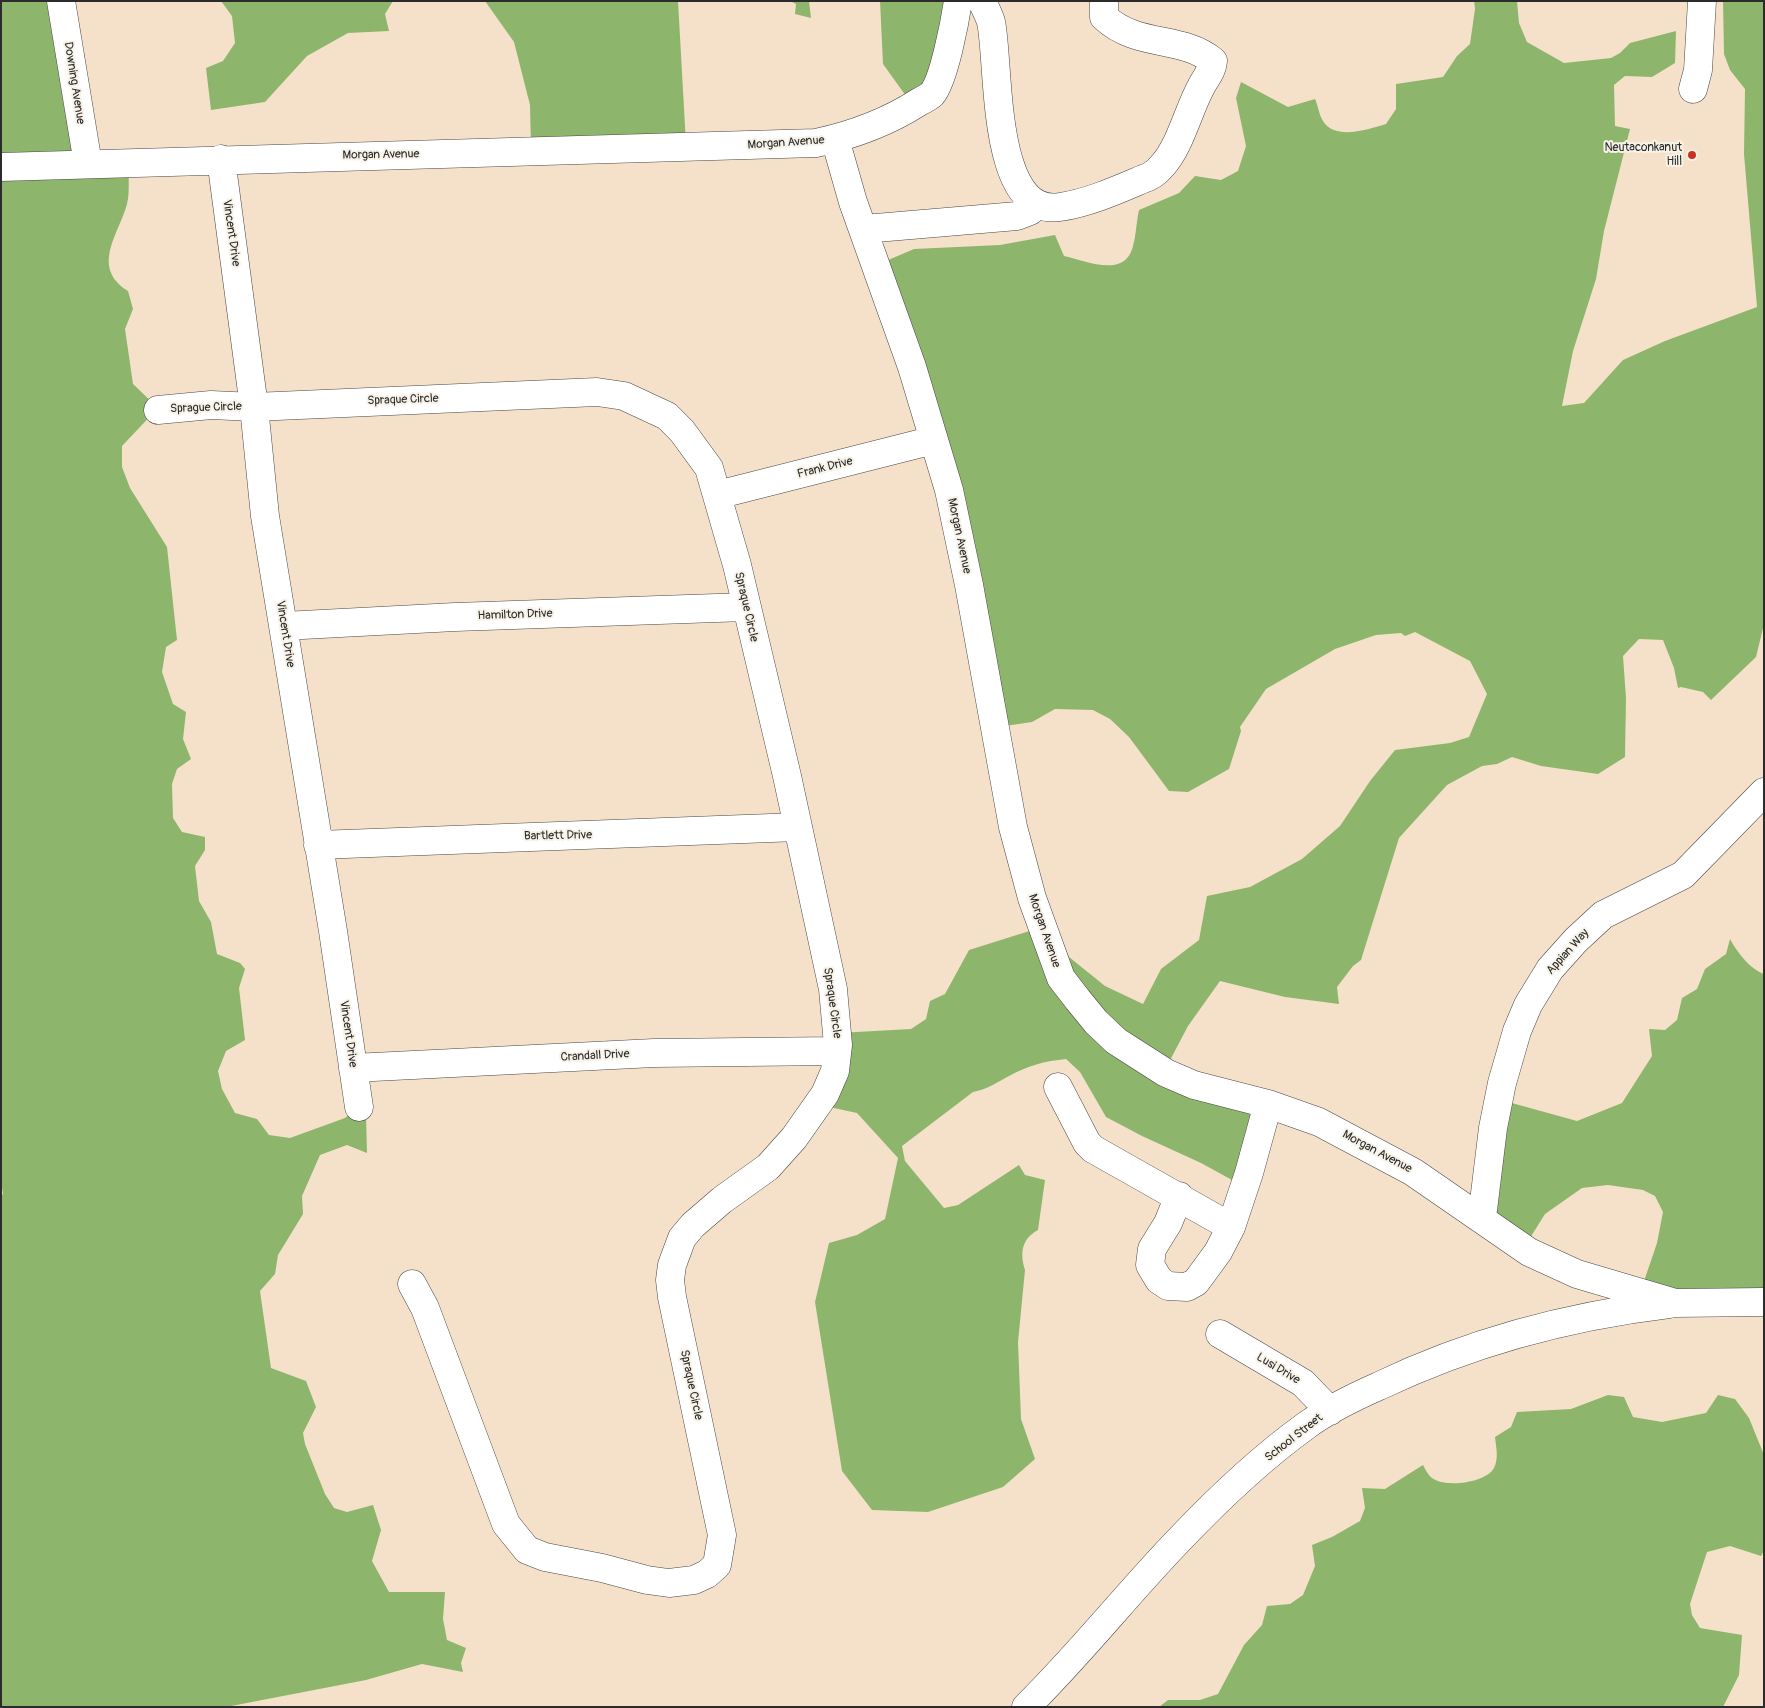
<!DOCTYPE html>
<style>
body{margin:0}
#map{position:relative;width:1765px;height:1708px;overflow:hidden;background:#f5e1ca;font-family:Pangolin,sans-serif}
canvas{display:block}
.frame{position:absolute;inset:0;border:2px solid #2b2b2b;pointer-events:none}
</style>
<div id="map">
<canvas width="1765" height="1708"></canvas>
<div class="frame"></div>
</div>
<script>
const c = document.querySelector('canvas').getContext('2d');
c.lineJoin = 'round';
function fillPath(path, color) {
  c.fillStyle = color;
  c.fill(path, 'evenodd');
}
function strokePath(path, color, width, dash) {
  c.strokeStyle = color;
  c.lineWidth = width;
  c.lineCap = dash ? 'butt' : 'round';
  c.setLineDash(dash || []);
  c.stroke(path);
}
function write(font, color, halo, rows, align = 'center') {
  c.font = font + ' Pangolin,sans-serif';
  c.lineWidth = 4;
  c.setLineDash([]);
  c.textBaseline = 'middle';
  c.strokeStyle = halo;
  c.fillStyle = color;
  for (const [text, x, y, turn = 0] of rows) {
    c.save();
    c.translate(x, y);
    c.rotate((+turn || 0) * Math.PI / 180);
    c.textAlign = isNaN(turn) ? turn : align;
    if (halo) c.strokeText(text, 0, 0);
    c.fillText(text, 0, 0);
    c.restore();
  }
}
const forest = new Path2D(`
 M1 1H62L87 159 129 164C128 177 130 192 127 204 119 234 90 267 128 291L133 309 125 329 133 384 158 408 122 446V467L130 488 167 547 177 640 166 647 162 672 173 704 186 712 183 739 191 759 177 769 172 784 173 818 182 832 205 837V850L195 866 199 901 211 922 217 954 240 963 245 969 239 988 245 1040 226 1051 218 1071 222 1089 235 1113 257 1119 269 1135 290 1138 345 1118 360 1105 366 1114 367 1153 347 1145 320 1155 302 1196 303 1214 278 1255 275 1274 260 1291 271 1368 306 1381 316 1407 303 1433 305 1444 325 1494 334 1508 347 1512 373 1505 381 1530 372 1561 389 1592H445L443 1619 447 1640 466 1648 461 1663 463 1672 422 1664 366 1680 226 1707H1V1196L3 1194 1 1181Z
 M221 1H393L385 14 389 31 348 33 307 56 265 102 211 110 206 68 223 61 235 43 232 16Z
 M485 1H678L686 144 531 149 530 105 514 42Z
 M790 1H809L811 18 795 14 796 4Z
 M880 1H959L955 29 911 103 883 64Z
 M1474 1H1517L1519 23 1527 42 1564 63 1611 58 1620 53 1630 43 1676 31 1675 63 1652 77 1625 76 1614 85 1615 126 1630 129 1604 231 1596 279 1573 351 1562 406 1584 403 1623 360 1665 341 1757 307 1744 154 1745 89 1730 70 1724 54 1723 1H1764V624L1756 657 1711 700 1703 692 1681 687 1678 688 1674 668 1663 640 1639 639 1623 656 1626 698 1625 757 1598 774 1541 766 1512 757 1497 764 1482 766 1447 785 1399 838 1361 960 1353 966 1337 987 1339 1004 1285 997 1220 981 1188 1026 1167 1066 1260 1100 1243 1186 1201 1163 1142 1136 1106 1117 1080 1072 1066 1059C1045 1061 1027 1066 1009 1076 996 1083 988 1089 973 1092L902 1146 905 1161 944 1208 958 1205 1019 1165 1025 1175 1045 1180 1038 1230C1021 1239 1020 1254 1025 1270L1018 1342 1021 1419 1035 1459 1003 1487 928 1512 872 1510 842 1471 815 1302 829 1243 857 1235 885 1219 898 1158 857 1113 820 1105 838 1033 911 1029 926 1019 930 1001 945 994 969 950 1039 928 1049 933H1059L1069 957 1105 986 1143 1004 1161 969 1199 940 1207 896 1250 887 1302 859 1340 826 1370 781 1395 750 1450 743 1469 737 1487 694 1470 661 1415 632 1405 636 1401 633 1376 635 1335 649 1266 689 1240 727 1241 731 1229 769 1188 792 1169 791 1129 737 1110 719 1093 710 1055 709 1032 722 998 727 879 264 914 249 1000 245 1055 235 1064 256C1083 260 1120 277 1131 252 1136 240 1136 223 1139 210L1179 193 1195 176 1221 180 1238 171 1246 146 1236 98 1241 82 1288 107 1315 99C1318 105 1319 115 1323 121 1335 141 1369 129 1386 124L1396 109V84L1443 77 1457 56 1470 44 1475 9Z
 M1730 939C1737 952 1750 969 1764 974V1299L1641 1290 1657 1243 1663 1212 1655 1196 1643 1190 1608 1185 1582 1188 1545 1214 1525 1246 1483 1211 1501 1100 1577 1121 1622 1103 1652 1056 1649 1029 1665 1030 1677 1020 1682 998 1697 989 1705 969 1726 954Z
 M1608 1395 1624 1397 1633 1417 1662 1422 1706 1413 1718 1395 1735 1399 1749 1418 1764 1455V1551L1761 1556 1730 1546 1707 1552 1690 1604 1692 1615 1700 1628 1742 1635 1739 1675 1723 1707H1159L1168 1700H1200L1218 1694 1244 1645 1262 1625 1267 1606 1290 1604 1303 1595 1315 1566 1312 1545 1332 1537 1360 1521 1365 1508 1362 1488 1385 1489 1423 1465C1425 1469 1428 1475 1432 1478 1445 1488 1486 1483 1494 1468 1499 1458 1496 1447 1495 1437L1511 1427 1517 1412 1571 1409Z`);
const minor = new Path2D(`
 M61 1 88 164
 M982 1C985 8 989 15 991 22 1000 63 990 218 1060 207 1088 203 1117 190 1143 179 1150 177 1157 172 1162 166 1181 145 1188 110 1202 85 1207 76 1212 71 1213 61 1182 35 1137 48 1104 17V1
 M1693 89 1698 70 1702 1
 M835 139 853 202 912 367 949 490 969 585 1013 827 1032 898 1061 978 1078 1000 1096 1022 1116 1041 1166 1073 1194 1085 1268 1104 1319 1122 1413 1172 1529 1252 1577 1274 1675 1303 1764 1302
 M221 159 254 407 265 516 333 931 359 1107
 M1 167 816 143C853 135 888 122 919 102 923 100 929 97 932 94 944 80 955 21 958 1
 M864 229 1017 216 1030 211 1036 203
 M158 410 211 405 254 407 597 392 624 396 667 416 682 431 709 468 737 565 787 776 833 989 838 1045 835 1071 825 1094 794 1138 768 1167 722 1200 693 1225 682 1238 672 1265 670 1280 672 1297 722 1535 717 1565 707 1574 694 1580 669 1583 647 1580 602 1568 545 1557 527 1550 506 1524 425 1308 412 1284
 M717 495 934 440
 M283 626 455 617 746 607
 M318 845 798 827
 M353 1068 654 1053 836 1051
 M1058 1087 1087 1143 1093 1149 1231 1227
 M1179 1196 1168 1223 1152 1249 1150 1265 1159 1280 1168 1286 1187 1287 1196 1282 1218 1252 1231 1227 1249 1173 1268 1104
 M1482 1218 1493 1128 1502 1083 1517 1031 1528 1005 1550 969 1576 940 1603 915 1683 875 1764 792
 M1220 1334 1303 1383 1330 1411
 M1026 1707C1080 1654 1126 1595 1178 1541 1216 1501 1261 1458 1307 1425 1329 1409 1354 1397 1379 1386 1471 1342 1569 1316 1669 1304`);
const markers = [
 [1692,155,5,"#c8321e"]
];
const streetNames = [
 ["Downing Avenue",74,83,81],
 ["Morgan Avenue",786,143,-4],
 ["Morgan Avenue",381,155,-1],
 ["Vincent Drive",231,233,82],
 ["Spraque Circle",403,400,-2],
 ["Sprague Circle",206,408,-2],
 ["Frank Drive",825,468,-14],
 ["Morgan Avenue",959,536,78],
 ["Spraque Circle",746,607,77],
 ["Hamilton Drive",515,615,-2],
 ["Vincent Drive",285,634,81],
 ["Bartlett Drive",558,836,-1],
 ["Morgan Avenue",1044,931,71],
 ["Appian Way",1568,952,-48],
 ["Spraque Circle",832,1003,82],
 ["Vincent Drive",348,1034,82],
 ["Crandall Drive",595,1056,-3],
 ["Morgan Avenue",1377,1152,28],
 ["Lusi Drive",1278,1369,31],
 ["Spraque Circle",691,1385,78],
 ["School Street",1294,1438,-38]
];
const poiNames = [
 ["Neutaconkanut",1682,148],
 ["Hill",1682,162]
];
fillPath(forest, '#8db66c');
strokePath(minor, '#494643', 29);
strokePath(minor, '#fff', 28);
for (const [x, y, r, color] of markers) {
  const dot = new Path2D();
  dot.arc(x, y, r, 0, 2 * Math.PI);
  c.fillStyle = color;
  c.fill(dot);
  strokePath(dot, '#f7f3e8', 2);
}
write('12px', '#2b2b2b', '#f7f3e8', streetNames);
write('12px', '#2b2b2b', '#f7f3e8', poiNames, 'right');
</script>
